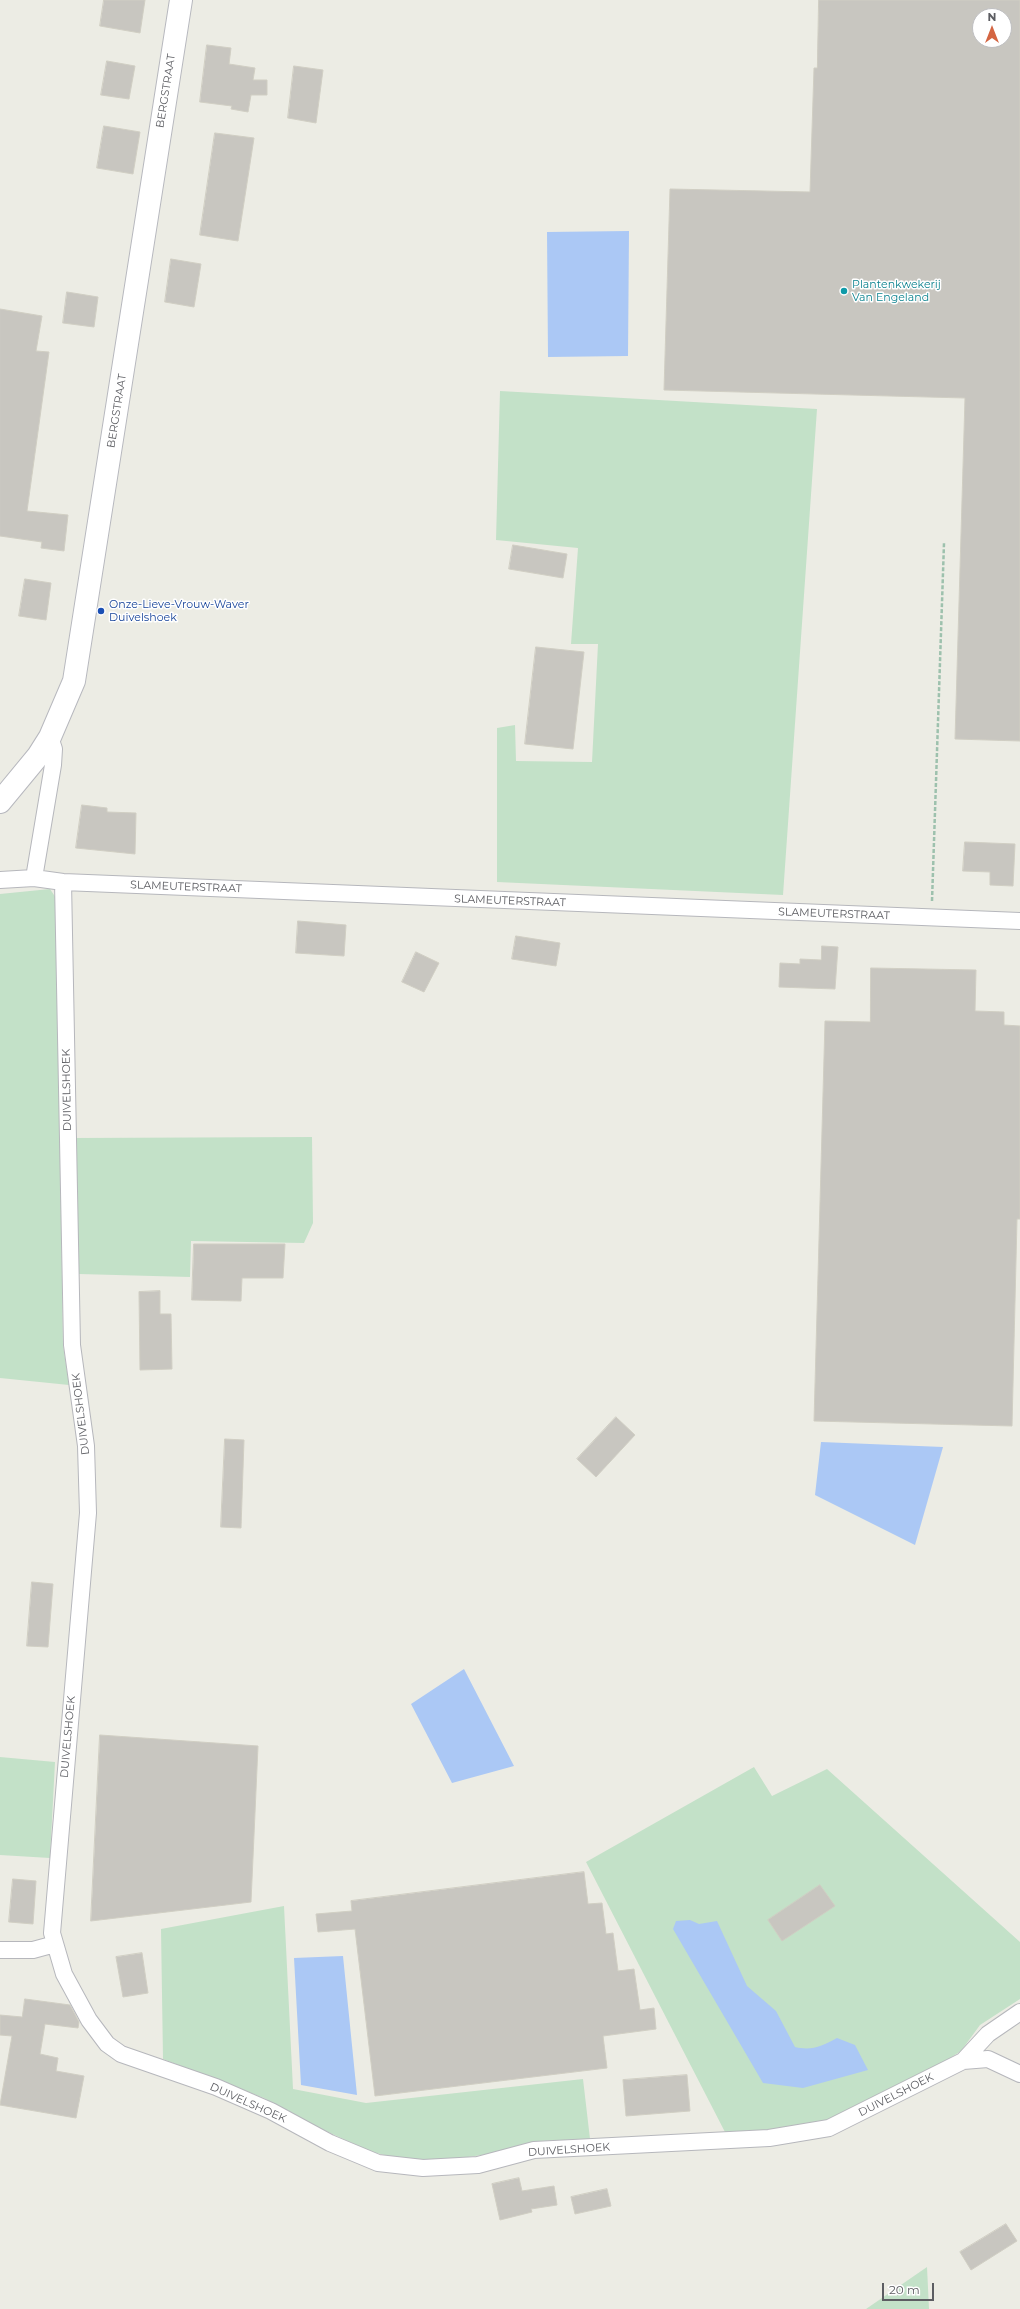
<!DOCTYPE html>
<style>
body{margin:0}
#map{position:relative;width:1020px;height:2309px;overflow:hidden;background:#ecece4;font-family:Montserrat,sans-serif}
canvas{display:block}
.north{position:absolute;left:972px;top:8px;width:40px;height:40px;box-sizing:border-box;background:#fff;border:1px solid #bebec0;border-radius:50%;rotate:0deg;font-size:11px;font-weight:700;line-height:16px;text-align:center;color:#5c5d62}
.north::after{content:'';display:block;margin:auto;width:14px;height:18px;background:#d46542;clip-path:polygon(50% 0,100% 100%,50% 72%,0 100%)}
.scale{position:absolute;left:882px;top:2283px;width:52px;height:18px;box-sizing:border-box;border:2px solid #5c5d62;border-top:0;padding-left:5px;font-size:12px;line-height:14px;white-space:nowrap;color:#5c5d62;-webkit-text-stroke:3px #fff;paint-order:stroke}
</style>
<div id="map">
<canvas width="1020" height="2309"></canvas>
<div class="north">N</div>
<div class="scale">20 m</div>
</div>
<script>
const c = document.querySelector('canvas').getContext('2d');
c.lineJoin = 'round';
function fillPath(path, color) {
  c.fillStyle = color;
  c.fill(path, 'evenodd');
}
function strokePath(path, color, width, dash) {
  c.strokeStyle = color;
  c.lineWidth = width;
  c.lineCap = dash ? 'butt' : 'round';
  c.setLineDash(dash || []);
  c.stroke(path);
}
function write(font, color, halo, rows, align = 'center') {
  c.font = font + ' Montserrat,sans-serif';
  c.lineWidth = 3;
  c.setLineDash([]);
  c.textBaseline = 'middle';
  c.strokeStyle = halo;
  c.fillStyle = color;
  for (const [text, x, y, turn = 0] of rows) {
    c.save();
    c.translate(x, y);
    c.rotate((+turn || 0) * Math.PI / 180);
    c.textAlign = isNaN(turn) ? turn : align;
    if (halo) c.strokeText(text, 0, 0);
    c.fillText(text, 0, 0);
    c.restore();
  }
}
const green = new Path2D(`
 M500 391 817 409 783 895 497 882V728L515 725 516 761 592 762 598 644H571L578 548 496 540Z
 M50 889 56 898 63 1345 69 1385 0 1378V894Z
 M312 1137 313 1223 304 1243 191 1241 190 1277 79 1274 74 1138Z
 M0 1757 55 1762 50 1858 0 1855Z
 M754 1767 772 1796 827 1769 1020 1942V1999L980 2025 961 2051 914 2081 822 2124 726 2134 586 1862Z
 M284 1906 293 2089 366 2103 583 2079 590 2139 539 2141 495 2153 441 2161 402 2159 372 2152 317 2127 264 2098 163 2059 161 1929Z
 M927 2267 929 2309H866Z`);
const water = new Path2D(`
 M629 231 628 356 548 357 547 232Z
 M821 1442 943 1447 915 1545 815 1495Z
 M464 1669 514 1766 452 1783 411 1704Z
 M690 1920 699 1924 717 1921 747 1986 776 2011 795 2047C812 2051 822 2046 837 2038L855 2045 868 2070 803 2088 763 2083 673 1929 676 1921Z
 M343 1956 357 2095 301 2085 294 1958Z`);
const building = new Path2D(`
 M104 0H145L140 33 100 26Z
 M819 0H1020V741L955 739 965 398 664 390 670 189 810 192 814 68H817ZM980 16H1004V40H980Z
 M207 45 231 48 229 64 255 68 253 80H267V95H251L248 112 231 109 232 106 200 102Z
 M107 61 135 66 129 99 101 95Z
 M294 66 323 70 316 123 288 118Z
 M104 126 140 132 133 174 97 168Z
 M215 133 254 138 238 241 200 235Z
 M171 259 201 264 194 307 165 302Z
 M67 292 98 297 94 327 63 323Z
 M0 309 42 316 36 351 49 352 27 511 68 515 64 551 41 548 42 542 0 536Z
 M513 545 567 554 563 578 509 569Z
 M25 579 51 583 46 620 19 616Z
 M536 647 584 652 573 749 525 744Z
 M82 805 107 808V812L136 813 135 854 76 848Z
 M965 842 1015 844 1013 886 990 885V872L963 871Z
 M298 921 346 925 344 956 296 953Z
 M516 936 560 943 556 966 512 959Z
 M822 946 838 947 835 989 779 987 780 963 800 964V959L821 960Z
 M416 952 439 963 424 992 402 982Z
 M871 968 976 970 975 1011 1004 1012V1025L1020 1026V1219H1017L1012 1426 814 1421 825 1021 870 1022Z
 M194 1244H285L283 1278H242L241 1301 192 1300Z
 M160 1291V1314H171L172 1369 140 1370 139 1292Z
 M616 1417 635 1435 596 1477 577 1459Z
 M225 1439 244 1440 241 1528 221 1527Z
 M32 1582 53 1584 48 1647 27 1646Z
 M100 1735 258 1746 251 1902 91 1921Z
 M584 1872 588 1904 602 1903 606 1934 613 1933 618 1971 634 1969 640 2010 654 2008 656 2029 603 2036 607 2068 375 2096 355 1929 318 1932 316 1914 352 1911 351 1901Z
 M13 1879 36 1881 33 1924 9 1922Z
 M820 1885 835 1906 782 1941 768 1920Z
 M142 1953 148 1993 123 1997 116 1957Z
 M25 1999 70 2005 79 2022 78 2028 45 2024 40 2054 58 2058 56 2071 84 2076 76 2118 0 2105 12 2036 0 2035V2015L22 2017Z
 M687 2075 690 2111 626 2116 623 2080Z
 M519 2178 522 2191 554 2186 557 2205 531 2209 532 2212 500 2220 492 2184Z
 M607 2189 611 2206 575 2214 571 2197Z
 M1006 2224 1017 2241 971 2270 960 2252Z`);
const path = new Path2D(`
 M932 901 944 543`);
const street = new Path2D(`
 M34 878 53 765 54 749 50 737
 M0 880 34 878 63 882 1020 921
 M63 882 72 1345 86 1446 88 1513 52 1933 64 1974 89 2020 107 2044 121 2054 216 2087 271 2111 330 2143 378 2163 423 2168 478 2165 534 2150 769 2138 829 2128 963 2061 988 2059 1020 2074
 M0 1950H33L55 1944
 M963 2061 988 2034 1020 2012`);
const secondary = new Path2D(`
 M0 802 38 756 50 737 74 681 181 0`);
const markers = [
 [844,291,4,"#0f9aa8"],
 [101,611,4,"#1a4fb4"]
];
const streetNames = [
 ["BERGSTRAAT",166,91,-81],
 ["BERGSTRAAT",117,411,-81],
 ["SLAMEUTERSTRAAT",186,887,2],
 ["SLAMEUTERSTRAAT",510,901,2],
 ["SLAMEUTERSTRAAT",834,914,2],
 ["DUIVELSHOEK",67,1090,-91],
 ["DUIVELSHOEK",81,1414,-97],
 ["DUIVELSHOEK",68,1737,-85],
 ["DUIVELSHOEK",896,2095,-27],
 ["DUIVELSHOEK",248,2103,24],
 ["DUIVELSHOEK",569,2150,-4]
];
const cultureNames = [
 ["Plantenkwekerij",852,285],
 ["Van Engeland",852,298]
];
const transitNames = [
 ["Onze-Lieve-Vrouw-Waver",109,605],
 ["Duivelshoek",109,618]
];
fillPath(green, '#c3e1c8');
fillPath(water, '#abc8f5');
fillPath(building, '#c8c6c0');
strokePath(building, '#d0cec3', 1);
strokePath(street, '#b6b7bc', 18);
strokePath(secondary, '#b7b8be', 24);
strokePath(path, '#9dc1ad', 2.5, [4, 2]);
strokePath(street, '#fff', 16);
strokePath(secondary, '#fff', 22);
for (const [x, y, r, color] of markers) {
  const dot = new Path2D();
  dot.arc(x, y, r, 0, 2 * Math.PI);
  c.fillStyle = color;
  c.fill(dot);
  strokePath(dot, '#fff', 1.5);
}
write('11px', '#5c5d62', '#fff', streetNames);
write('11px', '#0d838f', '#fff', cultureNames, 'left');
write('11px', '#164399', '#fff', transitNames, 'left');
</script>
